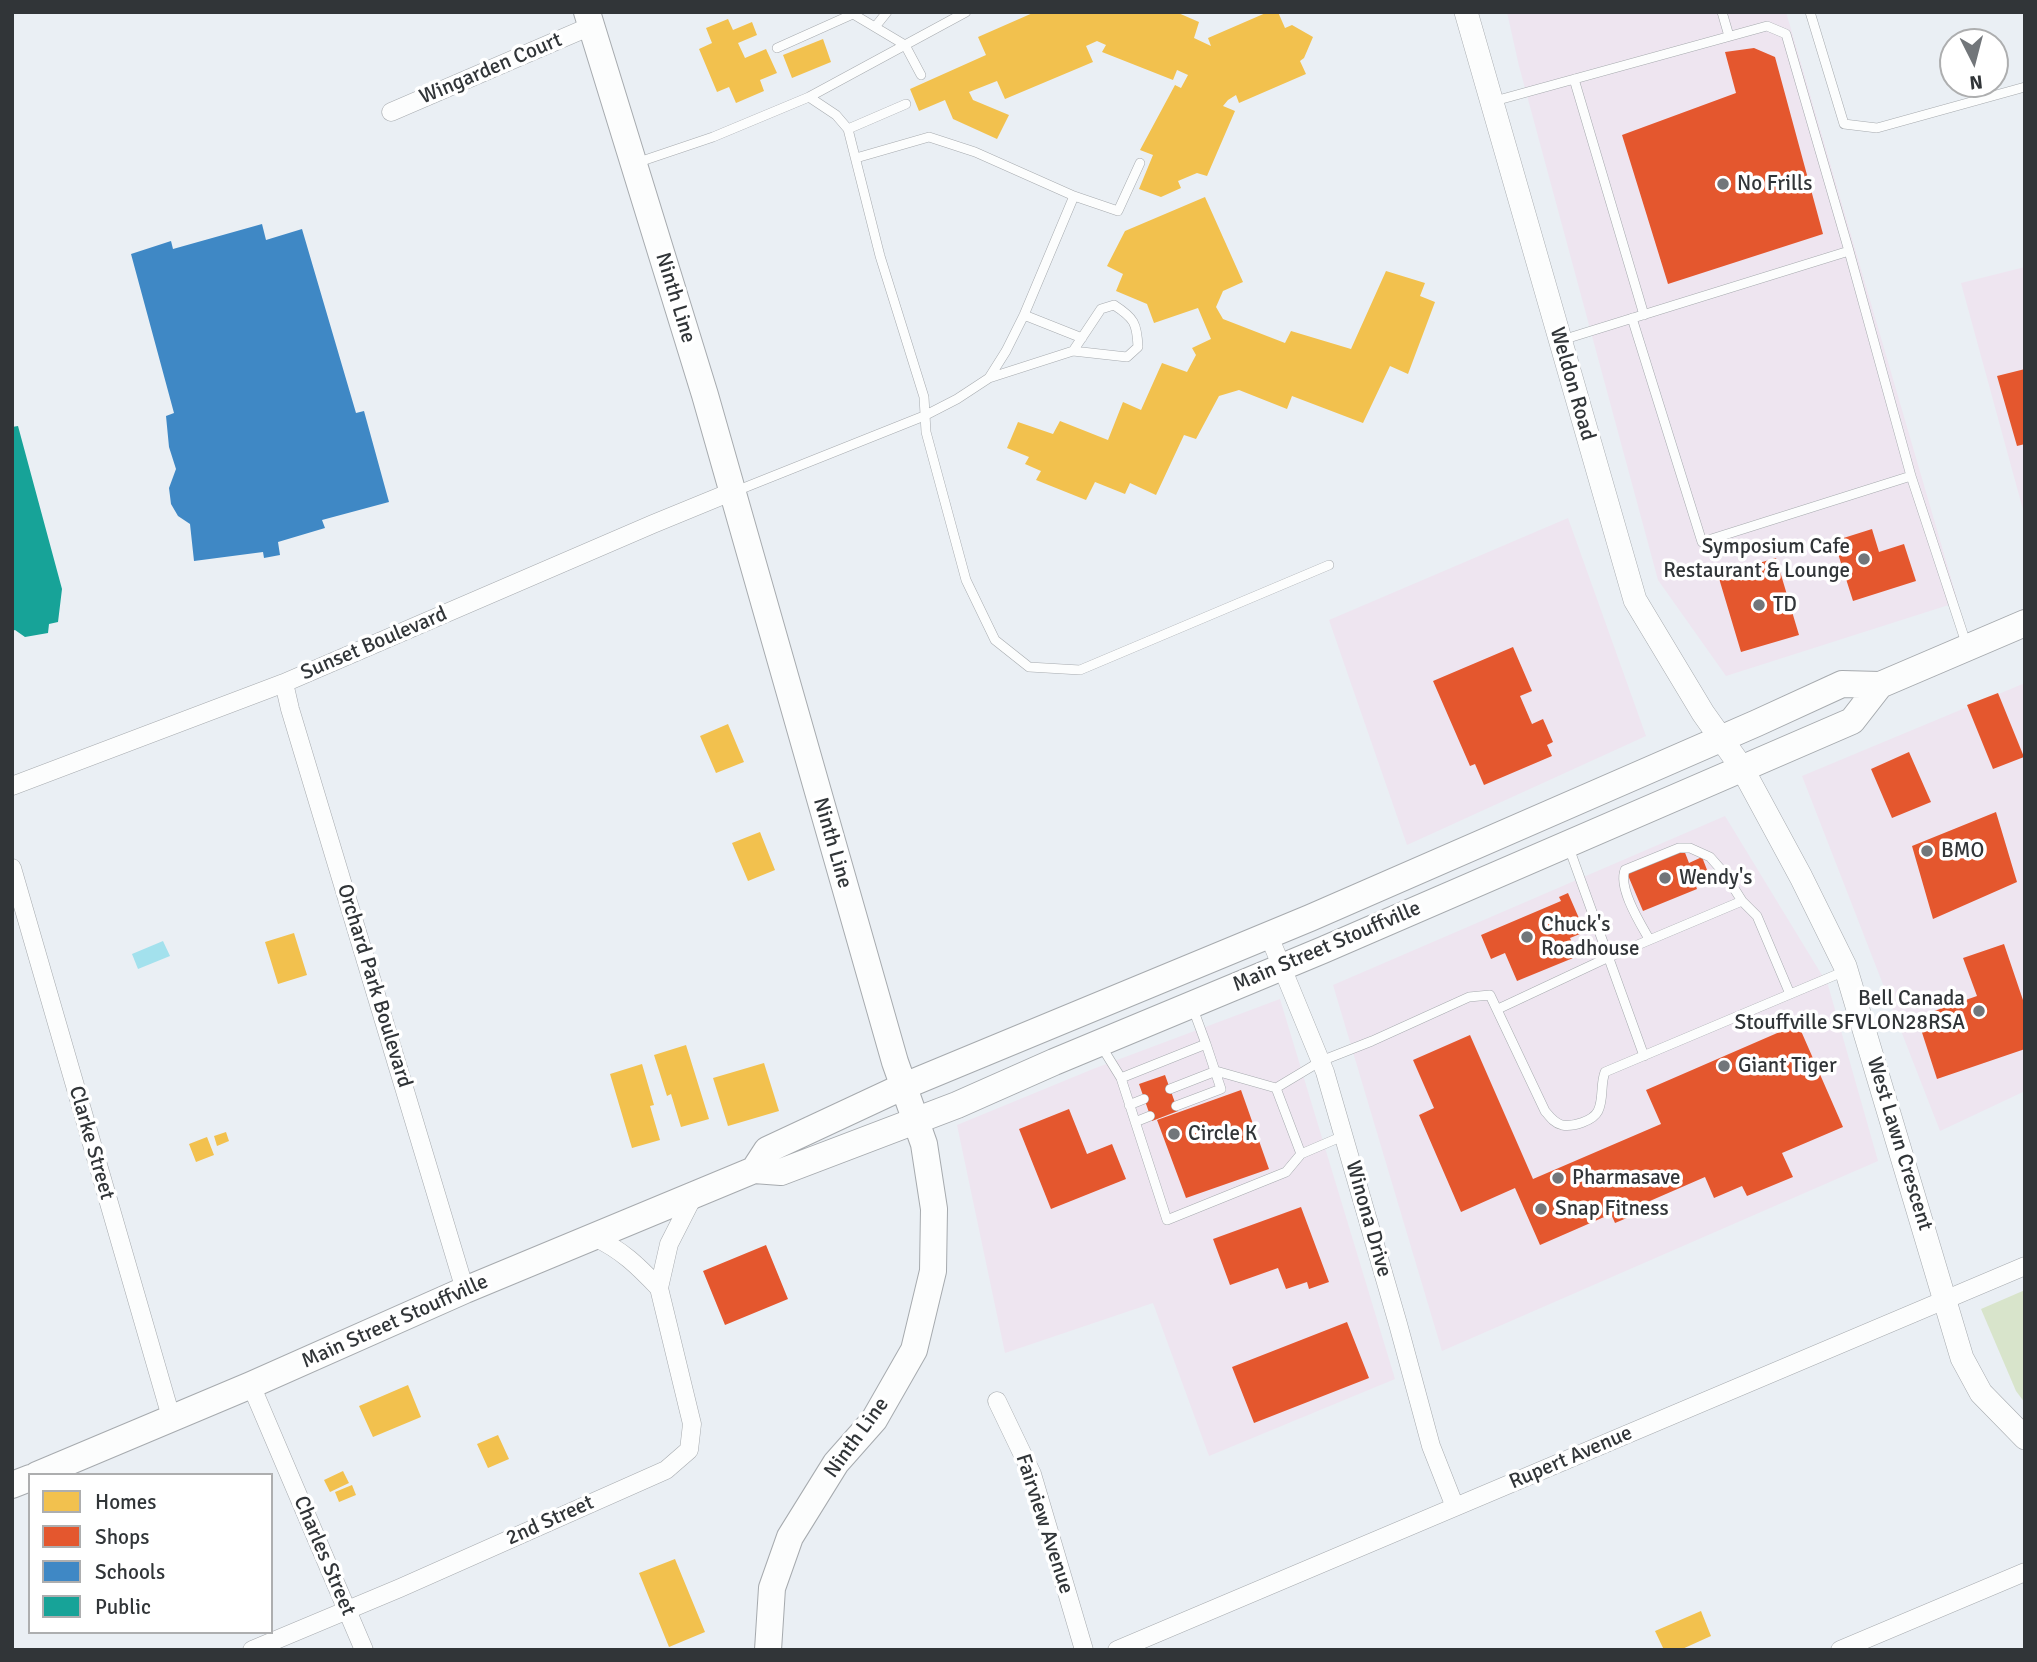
<!DOCTYPE html>
<style>
body{margin:0}
#map{position:relative;width:2037px;height:1662px;overflow:hidden;background:#eaeff4;font-family:Signika,sans-serif}
canvas{display:block}
.frame{position:absolute;inset:0;border:14px solid #313538;pointer-events:none}
.legend{position:absolute;left:28px;top:1473px;width:245px;height:161px;box-sizing:border-box;background:#fff;border:2px solid #adaeaf;margin:0;padding:9px 12px;list-style:none;font-size:21px;color:#313538}
.legend li{display:flex;align-items:center;gap:14px;height:35px}
.legend b{width:35px;border:2px solid #adaeaf}
.north{position:absolute;left:1939px;top:28px;width:70px;height:70px;box-sizing:border-box;background:#fff;border:2px solid #adaeaf;border-radius:50%;rotate:174deg;font-size:19px;font-weight:700;line-height:28px;text-align:center;color:#313538}
.north::after{content:'';display:block;margin:auto;width:24px;height:32px;background:#72767a;clip-path:polygon(50% 0,100% 100%,50% 72%,0 100%)}
</style>
<div id="map">
<canvas width="2037" height="1662"></canvas>
<div class="frame"></div>
<ul class="legend">
<li><b style="height:19px;background:#f2c14e"></b>Homes</li>
<li><b style="height:19px;background:#e4572e"></b>Shops</li>
<li><b style="height:19px;background:#3f88c5"></b>Schools</li>
<li><b style="height:19px;background:#17a398"></b>Public</li>
</ul>
<div class="north">N</div>
</div>
<script>
const c = document.querySelector('canvas').getContext('2d');
c.lineJoin = 'round';
function fillPath(path, color) {
  c.fillStyle = color;
  c.fill(path, 'evenodd');
}
function strokePath(path, color, width, dash) {
  c.strokeStyle = color;
  c.lineWidth = width;
  c.lineCap = dash ? 'butt' : 'round';
  c.setLineDash(dash || []);
  c.stroke(path);
}
function write(font, color, halo, rows, align = 'center') {
  c.font = font + ' Signika,sans-serif';
  c.lineWidth = 7;
  c.setLineDash([]);
  c.textBaseline = 'middle';
  c.strokeStyle = halo;
  c.fillStyle = color;
  for (const [text, x, y, turn = 0] of rows) {
    c.save();
    c.translate(x, y);
    c.rotate((+turn || 0) * Math.PI / 180);
    c.textAlign = isNaN(turn) ? turn : align;
    if (halo) c.strokeText(text, 0, 0);
    c.fillText(text, 0, 0);
    c.restore();
  }
}
const commercial = new Path2D(`
 M1507 12H1786L1958 602 1726 676 1658 580 1519 66Z
 M2025 267V517L1961 283Z
 M1568 518 1646 736 1407 845 1329 620Z
 M2025 683V1091L1940 1131 1802 776Z
 M1725 816 1828 985 1878 1161 1442 1351 1333 985Z
 M1280 999 1395 1379 1209 1456 1153 1303 1005 1353 957 1125 1093 1069Z`);
const green = new Path2D(`
 M2025 1290V1403L2016 1391 1981 1309Z`);
const water = new Path2D(`
 M163 941 170 956 138 969 132 954Z`);
const homes = new Path2D(`
 M1035 12H1176L1199 22 1194 38 1211 46 1208 38 1268 12H1278L1285 28 1292 25 1313 37 1304 58 1300 61 1306 74 1239 103 1236 95 1228 100 1223 106 1235 111 1207 176 1197 173 1178 181 1181 188 1161 197 1139 189 1153 155 1140 150 1175 85 1181 88 1188 75 1177 70 1173 80 1102 52 1106 45 1097 41 1086 46 1093 62 1005 99 997 81 969 92 973 100 1009 115 997 139 953 119 945 100 919 111 910 89 986 55 978 37Z
 M728 19 733 30 752 22 757 35 738 43 745 58 766 49 777 73 760 80 764 91 736 103 729 87 717 92 699 49 712 43 706 28Z
 M823 39 831 62 792 78 783 55Z
 M1205 197 1243 282 1223 291 1216 307 1223 319 1285 343 1291 331 1351 349 1386 271 1425 283 1420 296 1435 302 1408 374 1390 366 1363 423 1292 396 1287 409 1239 390 1219 396 1196 439 1184 435 1156 495 1130 483 1125 494 1095 482 1086 500 1036 480 1041 471 1025 464 1029 457 1007 448 1018 422 1053 434 1060 421 1108 440 1123 402 1141 410 1162 363 1187 372 1196 355 1192 348 1211 339 1198 308 1154 323 1147 304 1116 291 1123 274 1107 266 1125 231Z
 M728 724 744 762 716 773 700 736Z
 M760 832 775 870 748 881 732 843Z
 M294 933 307 975 278 984 265 942Z
 M686 1045 709 1119 681 1127 671 1094 667 1096 654 1055Z
 M764 1063 779 1111 728 1126 713 1078Z
 M642 1064 654 1105 650 1106 660 1140 632 1148 610 1074Z
 M226 1132 229 1141 217 1146 214 1136Z
 M207 1137 214 1155 196 1162 189 1144Z
 M408 1385 421 1417 373 1437 359 1406Z
 M498 1435 509 1459 488 1468 477 1444Z
 M343 1471 349 1483 330 1492 324 1480Z
 M352 1485 356 1495 339 1502 335 1492Z
 M675 1559 705 1632 669 1647 639 1573Z
 M1701 1611 1711 1636 1680 1650H1664L1655 1631Z`);
const shops = new Path2D(`
 M1754 48 1775 57 1823 234 1668 284 1622 135 1736 93 1725 52Z
 M2025 369V444L2017 446 1997 376Z
 M1872 529 1879 552 1904 544 1916 581 1853 601 1834 541Z
 M1776 558 1799 635 1741 652 1718 575Z
 M1513 647 1532 691 1520 696 1532 724 1543 719 1553 742 1547 745 1552 756 1484 785 1475 764 1470 766 1433 681Z
 M1998 693 2024 757 1993 769 1967 705Z
 M1909 752 1931 802 1892 818 1871 769Z
 M1996 812 2017 882 1933 919 1912 846Z
 M1684 850 1689 863 1702 857 1709 875 1694 881 1697 889 1643 911 1627 873Z
 M1568 893 1585 932 1570 938 1578 956 1517 981 1505 953 1491 959 1481 935 1561 901 1559 897Z
 M2004 944 2025 1006V1049L1937 1079 1917 1017 1977 996 1963 958Z
 M1798 1024 1843 1127 1782 1153 1793 1177 1747 1196 1742 1186 1714 1198 1705 1177 1643 1204 1646 1210 1615 1223 1611 1214 1540 1245 1515 1188 1461 1212 1419 1115 1434 1108 1413 1060 1470 1035 1533 1179 1661 1124 1646 1090Z
 M1165 1075 1178 1111 1152 1121 1139 1084Z
 M1241 1090 1269 1169 1186 1198 1157 1120Z
 M1069 1109 1087 1154 1112 1144 1126 1179 1051 1209 1019 1129Z
 M1301 1207 1329 1282 1309 1289 1307 1282 1286 1289 1278 1268 1230 1285 1213 1239Z
 M766 1245 788 1299 725 1325 703 1271Z
 M1347 1322 1369 1378 1254 1423 1232 1367Z`);
const schools = new Path2D(`
 M262 224 266 240 302 229 356 413 364 411 389 502 322 520 325 528 278 542 280 555 264 558 263 552 194 561 190 524 178 516 171 504 169 488 176 469 169 447 166 416 174 413 131 254 171 241 173 249Z`);
const public = new Path2D(`
 M18 426 62 589 58 622 49 624 48 633 25 637 15 630 12 631V427Z`);
const service = new Path2D(`
 M1722 12 1729 36
 M1810 12 1844 124 1877 128 2025 87
 M875 27 887 12
 M777 48 853 14 905 45 921 75
 M1574 79 1644 315
 M809 97 836 115 848 129 880 256 924 397 926 432 966 580 995 640 1029 667 1080 670 1329 565
 M1491 102 1767 26 1786 34 1849 251 1911 476 1967 646
 M848 129 906 104
 M636 163 713 137 809 97 966 12
 M1074 196 1118 211 1140 163
 M1024 315 1082 338
 M1632 318 1702 542 1911 476
 M1562 340 1849 251
 M989 378 1073 351 1127 357 1138 347C1137 323 1134 318 1114 305L1101 309 1073 351
 M736 491 924 416 957 399 989 378 1006 351 1024 315 1074 196 975 152 929 137 856 158
 M1568 845 1644 1056
 M1649 939C1640 923 1618 888 1625 870L1679 848H1690L1710 857 1725 874 1742 901 1757 916 1790 994
 M1498 1009 1609 957 1742 901
 M1100 1044 1121 1078 1206 1044 1192 1006
 M1121 1078 1167 1220 1286 1172 1301 1154
 M1276 1088 1301 1154 1343 1136
 M1170 1089 1216 1071 1276 1088 1321 1061 1372 1041 1469 997 1490 995 1545 1111C1550 1117 1554 1123 1562 1125 1573 1127 1593 1121 1598 1111 1604 1099 1600 1085 1605 1072L1845 971
 M1129 1105 1144 1099
 M1176 1106 1221 1089 1206 1044
 M1135 1122 1150 1116`);
const minor = new Path2D(`
 M391 112 591 26
 M284 683 290 709 465 1290
 M12 786 284 683 653 524 731 492
 M12 868 171 1417
 M1269 936 1325 1072 1398 1324 1431 1446 1455 1507
 M594 1237C622 1250 638 1266 659 1288
 M251 1385 364 1650
 M997 1401 1032 1474 1084 1650
 M252 1650 400 1588 666 1470 689 1450 692 1424 659 1288 669 1244 694 1195
 M1117 1650 2025 1266
 M1840 1650 2025 1572`);
const tertiary = new Path2D(`
 M1466 12 1635 600 1703 713 1742 768 1801 877 1845 966 1962 1358 1981 1393 2025 1438`);
const secondary = new Path2D(`
 M587 12 705 395 895 1062 924 1144 934 1209 933 1271 914 1350 874 1420 836 1463 790 1537 772 1588 768 1650
 M754 1170 767 1150 902 1087 1310 918 1757 723 1842 684 1880 685 2025 623
 M37 1475 251 1385 465 1290 754 1170 781 1172 957 1105 1054 1062 1323 950 1852 721 1880 685
 M12 1485 30 1478`);
const markers = [
 [1723,184,7,"#72767a"],
 [1864,559,7,"#72767a"],
 [1759,605,7,"#72767a"],
 [1927,851,7,"#72767a"],
 [1665,878,7,"#72767a"],
 [1527,937,7,"#72767a"],
 [1979,1011,7,"#72767a"],
 [1724,1066,7,"#72767a"],
 [1174,1134,7,"#72767a"],
 [1558,1178,7,"#72767a"],
 [1541,1209,7,"#72767a"]
];
const streetNames = [
 ["Wingarden Court",491,69,-23],
 ["Ninth Line",675,298,73],
 ["Weldon Road",1572,384,74],
 ["Sunset Boulevard",374,644,-23],
 ["Ninth Line",832,843,74],
 ["Main Street Stouffville",1327,947,-23],
 ["Orchard Park Boulevard",374,986,73],
 ["Clarke Street",91,1143,74],
 ["West Lawn Crescent",1899,1144,73],
 ["Winona Drive",1368,1219,74],
 ["Main Street Stouffville",395,1322,-24],
 ["Ninth Line",857,1438,-54],
 ["Rupert Avenue",1571,1458,-23],
 ["2nd Street",550,1521,-24],
 ["Fairview Avenue",1044,1524,72],
 ["Charles Street",324,1556,67]
];
const poiNames = [
 ["No Frills",1737,184],
 ["Symposium Cafe",1850,547,"right"],
 ["Restaurant & Lounge",1850,571,"right"],
 ["TD",1773,605],
 ["BMO",1941,851],
 ["Wendy's",1679,878],
 ["Chuck's",1541,925],
 ["Roadhouse",1541,949],
 ["Bell Canada",1965,999,"right"],
 ["Stouffville SFVLON28RSA",1965,1023,"right"],
 ["Giant Tiger",1738,1066],
 ["Circle K",1188,1134],
 ["Pharmasave",1572,1178],
 ["Snap Fitness",1555,1209]
];
fillPath(commercial, '#eee5f0');
fillPath(green, '#d8e4cb');
fillPath(water, '#a3e1ed');
fillPath(homes, '#f2c14e');
fillPath(shops, '#e4572e');
fillPath(schools, '#3f88c5');
fillPath(public, '#17a398');
strokePath(service, '#a6aaae', 10);
strokePath(minor, '#a6aaae', 19);
strokePath(tertiary, '#a6aaae', 24);
strokePath(secondary, '#a6aaae', 28);
strokePath(service, '#fcfdfd', 9);
strokePath(minor, '#fcfdfd', 18);
strokePath(tertiary, '#fcfdfd', 23);
strokePath(secondary, '#fcfdfd', 26);
for (const [x, y, r, color] of markers) {
  const dot = new Path2D();
  dot.arc(x, y, r, 0, 2 * Math.PI);
  c.fillStyle = color;
  c.fill(dot);
  strokePath(dot, '#fff', 2.5);
}
write('21px', '#313538', '#fff', streetNames);
write('21px', '#313538', '#fff', poiNames, 'left');
</script>
